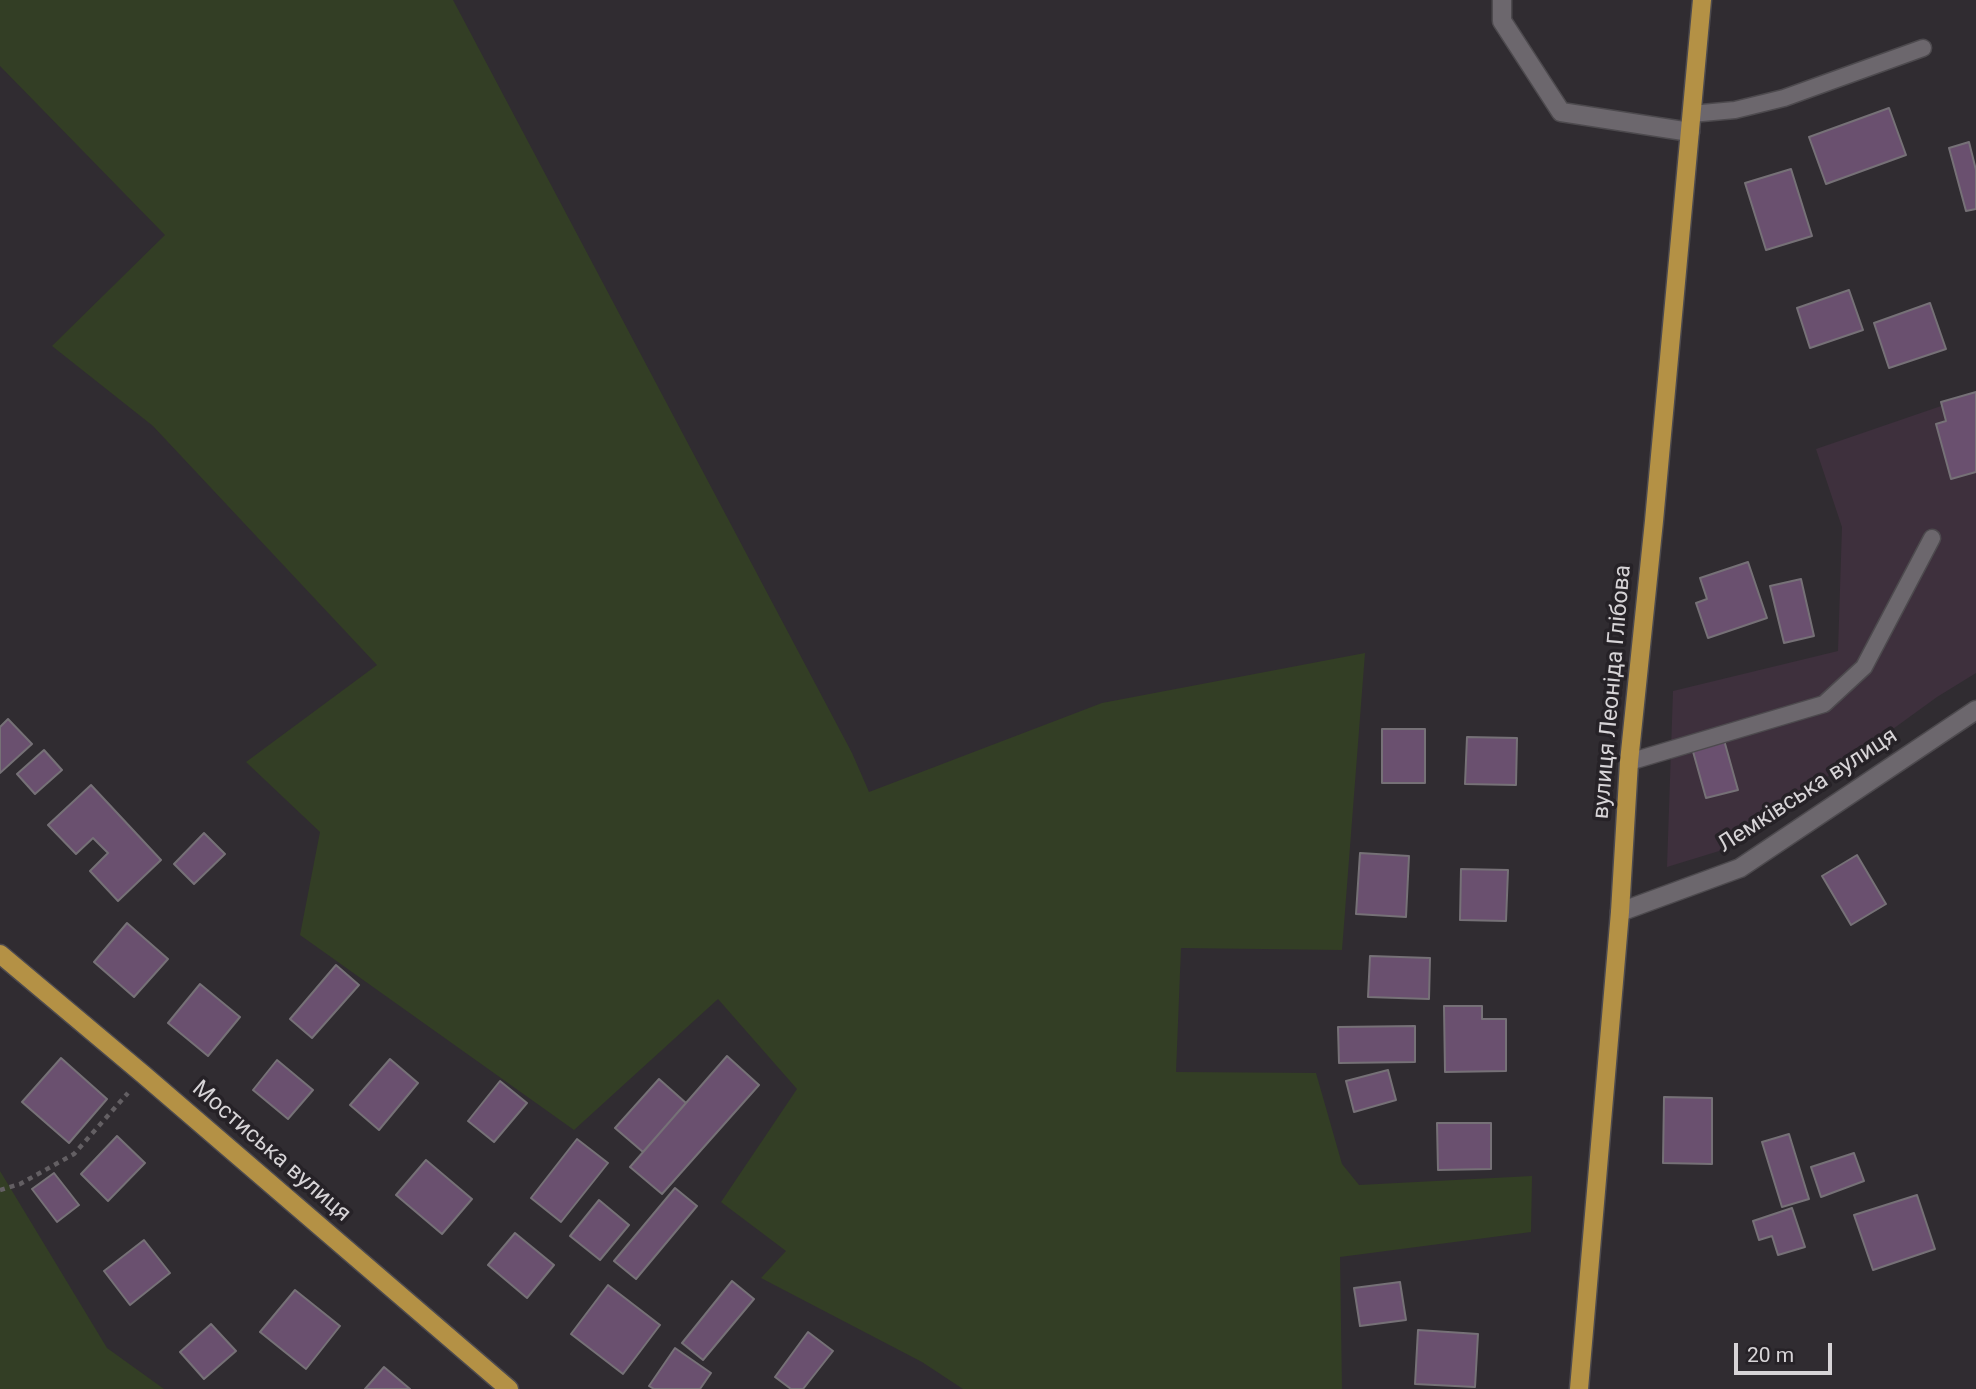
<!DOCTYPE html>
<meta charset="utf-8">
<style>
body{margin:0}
#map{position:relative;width:1976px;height:1389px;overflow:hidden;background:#302c31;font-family:Roboto,sans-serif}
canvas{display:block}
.scale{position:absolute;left:1734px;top:1343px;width:98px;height:32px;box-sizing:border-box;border:4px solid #d7d4d7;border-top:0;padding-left:9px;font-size:21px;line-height:24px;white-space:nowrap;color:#d7d4d7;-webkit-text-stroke:5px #262227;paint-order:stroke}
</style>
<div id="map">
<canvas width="1976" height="1389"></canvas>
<div class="scale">20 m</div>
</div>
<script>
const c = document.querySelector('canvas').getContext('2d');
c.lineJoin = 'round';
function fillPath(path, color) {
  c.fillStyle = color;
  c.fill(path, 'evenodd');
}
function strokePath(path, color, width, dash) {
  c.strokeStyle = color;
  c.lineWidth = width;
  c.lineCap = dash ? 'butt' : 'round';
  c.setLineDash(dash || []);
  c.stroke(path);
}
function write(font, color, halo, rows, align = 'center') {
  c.font = font + ' Roboto,sans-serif';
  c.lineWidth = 7;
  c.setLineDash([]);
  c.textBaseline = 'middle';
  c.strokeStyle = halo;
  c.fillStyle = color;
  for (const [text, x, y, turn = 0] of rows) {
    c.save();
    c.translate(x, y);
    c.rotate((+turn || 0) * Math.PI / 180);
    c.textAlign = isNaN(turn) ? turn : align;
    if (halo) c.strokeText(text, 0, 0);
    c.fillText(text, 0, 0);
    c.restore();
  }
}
const industrial = new Path2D(`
 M1976 394V673L1937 697 1729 848 1667 867 1673 691 1838 651 1842 527 1816 449Z`);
const green = new Path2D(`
 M0 0H453L852 753 869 792 1102 703 1365 653 1342 950 1181 948 1176 1072 1316 1073 1342 1164 1359 1185 1532 1176 1531 1232 1340 1257 1342 1389H963L922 1362 761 1278 786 1251 721 1202 797 1089 718 999 574 1130 300 935 320 832 246 762 377 665 153 426 52 346 165 235 0 66Z
 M0 1171 107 1348 164 1389H0Z`);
const building = new Path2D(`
 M1889 108 1906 155 1826 184 1809 137Z
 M1969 142 1976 170V209L1966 211 1949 148Z
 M1791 169 1812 236 1766 250 1745 183Z
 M1849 290 1863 330 1810 348 1797 308Z
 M1930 303 1946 349 1889 368 1874 323Z
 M1976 392V472L1951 479 1936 424 1946 421 1941 402Z
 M1748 562 1767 618 1708 638 1696 603 1707 599 1700 578Z
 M1801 579 1814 636 1784 643 1770 586Z
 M8 719 32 744 0 773V727Z
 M1382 729H1425V783H1382Z
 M1467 737 1517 738 1516 785 1465 784Z
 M1724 740 1738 790 1706 798 1692 748Z
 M44 750 62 770 35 794 17 774Z
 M91 785 161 860 118 901 90 871 108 853 93 838 76 854 48 825Z
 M204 833 225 854 194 884 174 864Z
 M1360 853 1409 856 1406 917 1356 914Z
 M1857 855 1886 904 1851 925 1822 876Z
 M1461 869 1508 870 1506 921 1460 920Z
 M127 923 168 959 134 997 94 962Z
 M1370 956 1430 958 1429 999 1368 997Z
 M336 965 359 985 312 1038 290 1019Z
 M200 984 240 1017 208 1056 168 1023Z
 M1444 1006H1482V1019H1506V1071L1445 1072Z
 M1415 1026V1062L1339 1063 1338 1027Z
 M727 1056 759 1085 662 1194 630 1167Z
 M61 1058 107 1099 69 1143 22 1102Z
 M390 1059 418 1083 379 1130 350 1105Z
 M277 1060 313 1090 288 1119 253 1090Z
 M1388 1070 1396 1100 1354 1112 1346 1081Z
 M659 1079 686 1103 643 1152 615 1128Z
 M500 1081 527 1103 494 1142 468 1121Z
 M1664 1097 1712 1098V1164L1663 1163Z
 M1437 1123H1491V1169L1438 1170Z
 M1789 1134 1809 1199 1782 1207 1762 1142Z
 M117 1136 145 1163 108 1201 81 1174Z
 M577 1139 608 1163 561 1222 531 1198Z
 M1854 1153 1864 1181 1821 1197 1811 1167Z
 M426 1160 472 1199 442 1234 396 1195Z
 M54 1173 79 1205 57 1222 32 1189Z
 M675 1188 697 1206 636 1279 614 1261Z
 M1917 1195 1935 1249 1873 1270 1854 1215Z
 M599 1200 629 1225 600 1260 570 1236Z
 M1792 1208 1805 1247 1778 1255 1772 1236 1759 1240 1753 1221Z
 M515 1233 554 1265 527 1298 488 1265Z
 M144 1240 170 1273 130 1305 104 1271Z
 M732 1281 754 1299 703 1360 682 1343Z
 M1400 1282 1406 1320 1360 1326 1354 1288Z
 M608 1285 660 1325 623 1374 571 1334Z
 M295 1290 340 1326 306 1369 260 1332Z
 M211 1324 236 1351 204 1379 180 1352Z
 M1418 1330 1478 1334 1475 1387 1415 1384Z
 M808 1332 833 1351 803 1389H791L775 1377Z
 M675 1348 711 1373 700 1389H654L649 1386Z
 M384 1367 410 1389H365Z`);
const path = new Path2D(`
 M0 1190 20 1184 74 1154 128 1093`);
const service = new Path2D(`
 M1691 114 1735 110 1784 98 1923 48
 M1629 762 1824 704 1864 667 1932 538`);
const minor = new Path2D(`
 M1502 0V21L1561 112 1690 132
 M1620 912 1740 868 1976 710`);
const primary = new Path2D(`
 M0 954 144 1075 509 1389
 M1579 1389 1620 912 1629 762 1654 521 1702 0`);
const streetNames = [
 ["вулиця Леоніда Глібова",1613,692,-85],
 ["Лемківська вулиця",1808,791,-33],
 ["Мостиська вулиця",271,1152,41]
];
fillPath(industrial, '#3e303d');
fillPath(green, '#333e25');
fillPath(building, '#6a506f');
strokePath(building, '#767177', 2);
strokePath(service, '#4d4a4e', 19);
strokePath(minor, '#4d4a4e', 21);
strokePath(primary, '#4d4a4e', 21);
strokePath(path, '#635f63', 4.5, [5, 5]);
strokePath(service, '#6c676d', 16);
strokePath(minor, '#6c676d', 18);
strokePath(primary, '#b49145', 18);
write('23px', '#d7d4d7', '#262227', streetNames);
</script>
